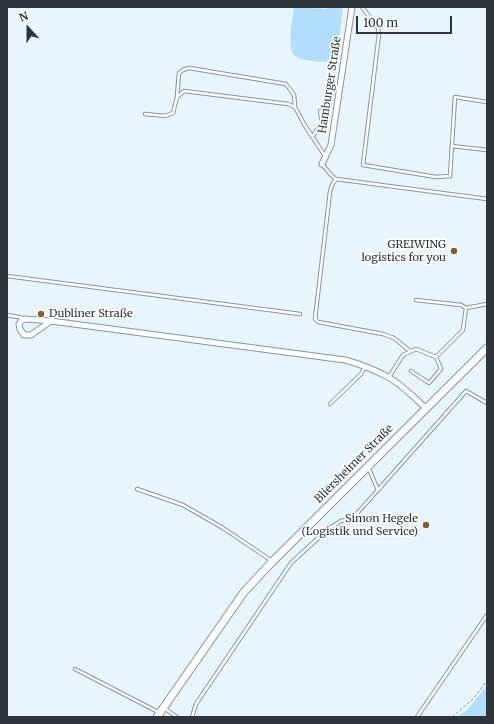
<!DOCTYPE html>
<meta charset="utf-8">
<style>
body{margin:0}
#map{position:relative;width:494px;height:724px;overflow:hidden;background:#e9f5fd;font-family:Merriweather,serif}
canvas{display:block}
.frame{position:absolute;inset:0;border:8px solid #2d353a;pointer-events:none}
.north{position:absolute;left:8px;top:8px;width:40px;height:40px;-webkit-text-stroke:3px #fff;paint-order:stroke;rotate:339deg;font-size:11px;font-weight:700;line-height:16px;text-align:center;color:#2d353a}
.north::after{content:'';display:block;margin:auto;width:14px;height:18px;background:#2d353a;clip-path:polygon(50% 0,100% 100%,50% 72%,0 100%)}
.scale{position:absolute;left:356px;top:16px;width:96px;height:18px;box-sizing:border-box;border:2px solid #2d353a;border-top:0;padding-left:5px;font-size:12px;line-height:14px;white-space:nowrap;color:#2d353a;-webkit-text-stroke:3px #fff;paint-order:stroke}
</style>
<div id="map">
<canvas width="494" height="724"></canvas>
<div class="frame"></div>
<div class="north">N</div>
<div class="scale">100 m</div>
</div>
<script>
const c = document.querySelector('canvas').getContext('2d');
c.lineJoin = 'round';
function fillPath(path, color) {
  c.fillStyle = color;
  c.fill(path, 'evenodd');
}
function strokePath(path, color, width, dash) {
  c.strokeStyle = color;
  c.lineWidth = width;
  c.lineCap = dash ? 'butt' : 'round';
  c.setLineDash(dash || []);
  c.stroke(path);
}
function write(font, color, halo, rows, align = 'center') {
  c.font = font + ' Merriweather,serif';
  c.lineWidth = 3.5;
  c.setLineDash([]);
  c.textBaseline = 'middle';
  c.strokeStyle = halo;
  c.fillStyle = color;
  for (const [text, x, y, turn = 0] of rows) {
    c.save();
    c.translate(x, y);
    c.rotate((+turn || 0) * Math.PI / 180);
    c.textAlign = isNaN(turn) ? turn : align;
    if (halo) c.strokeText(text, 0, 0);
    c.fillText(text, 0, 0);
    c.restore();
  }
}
const green = new Path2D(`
 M294 7 327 9V7H343L337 57C329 63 322 62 313 61 307 60 300 60 295 56 286 48 293 18 294 7Z
 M487 686V717H457L467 710Z`);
const path = new Path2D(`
 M452 717 474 698 487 681`);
const lane = new Path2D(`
 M362 7 378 28 379 34 363 165 436 177 450 176 455 97 487 102
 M177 96 179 73 183 70 189 68 286 84 294 95 295 106
 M145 114 165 116 173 113 177 97 184 91 288 104 295 107 304 124 325 156
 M312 137 322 123 320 111
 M452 146 487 150
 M322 164 331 175 336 179 487 199
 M336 179 332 185 330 192 315 319 318 322 383 334 394 338 410 351
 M7 276 300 314
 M466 308 487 304
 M7 315 23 318
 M411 371 429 383 441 369 436 357
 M389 377 403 355 416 349 436 357 463 330 466 308 461 305 416 300
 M330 404 361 374 365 367
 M368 467 378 490
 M137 489 183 505 223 528 272 561
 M75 669 160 713
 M164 708 177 717
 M192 717 196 704 291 563 327 530 341 521 353 518 466 391 487 403
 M417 717 487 615`);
const street = new Path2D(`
 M322 164 331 145 352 7
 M51 321 31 335H24L20 329 19 324 22 320 25 319 51 321 345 360C360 364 375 370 388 377 403 385 414 398 427 409`);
const secondary = new Path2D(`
 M157 717 244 592 270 564 487 348`);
const markers = [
 [454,251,4,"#7d6134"],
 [41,314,4,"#7d6134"],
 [426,525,4,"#7d6134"]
];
const streetNames = [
 ["Hamburger Straße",330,85,-81],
 ["Bliersheimer Straße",354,464,-45]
];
const poiNames = [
 ["GREIWING",446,245],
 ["logistics for you",446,258],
 ["Dubliner Straße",49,314,"left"],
 ["Simon Hegele",418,519],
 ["(Logistik und Service)",418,532]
];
fillPath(green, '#b1defa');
strokePath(lane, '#8396a2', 4.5);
strokePath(street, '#8396a2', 7);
strokePath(secondary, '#8396a2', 9);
strokePath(path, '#879197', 1, [3, 2]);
strokePath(lane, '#fff', 2.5);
strokePath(street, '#fff', 5);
strokePath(secondary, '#fff', 7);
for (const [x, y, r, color] of markers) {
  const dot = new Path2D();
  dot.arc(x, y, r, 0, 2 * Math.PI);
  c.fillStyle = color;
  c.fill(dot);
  strokePath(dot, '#fff', 1.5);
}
write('11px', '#2d353a', '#fff', streetNames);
write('11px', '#2d353a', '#fff', poiNames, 'right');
</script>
